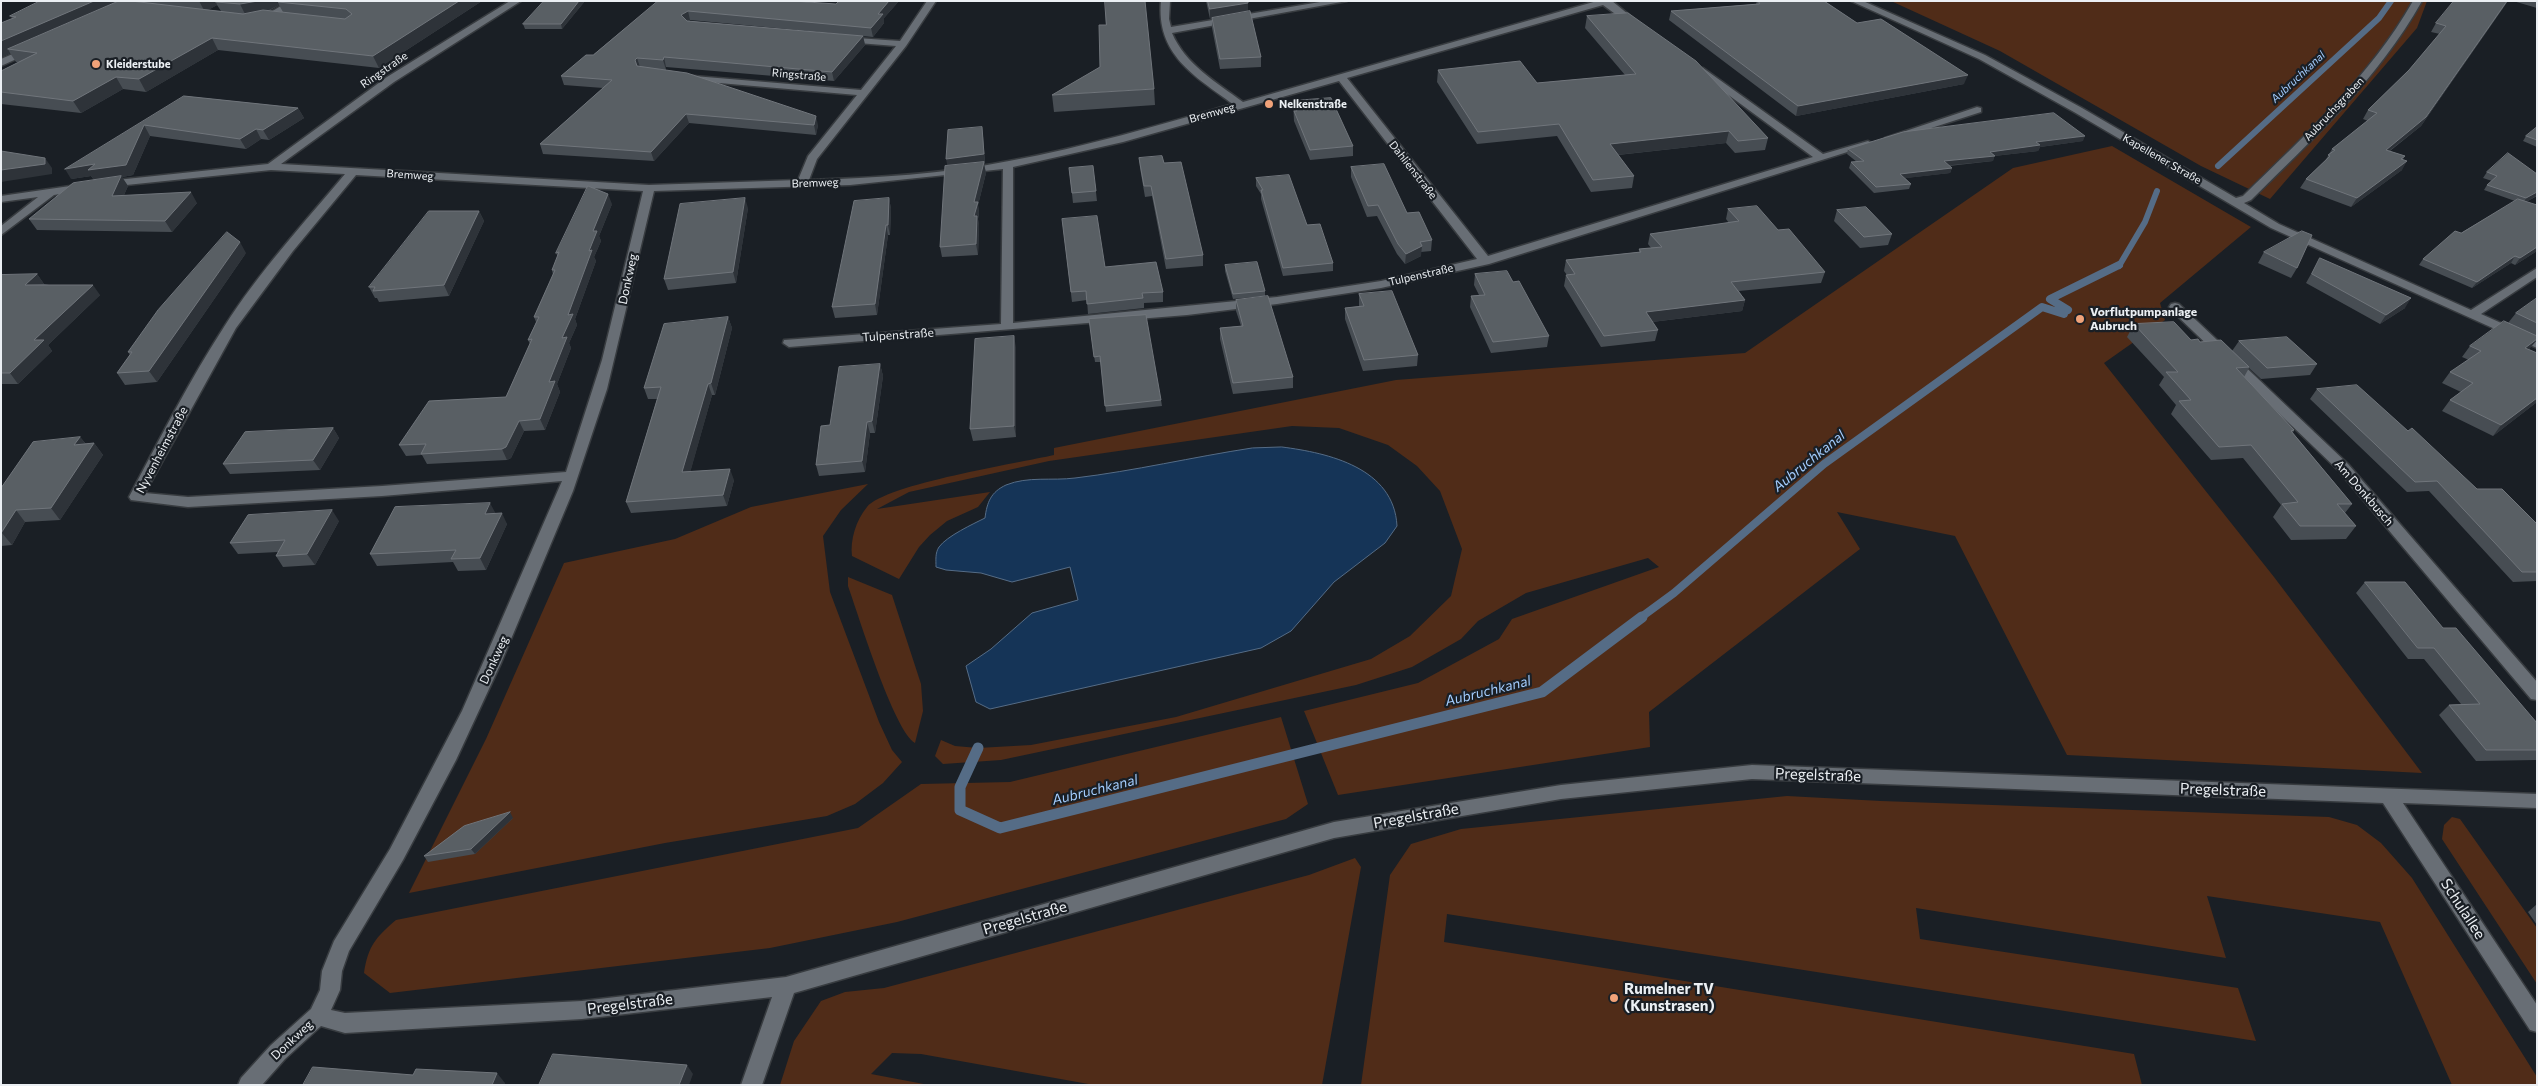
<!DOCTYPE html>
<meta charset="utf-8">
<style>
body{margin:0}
#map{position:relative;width:2538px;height:1086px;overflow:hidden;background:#1a1f25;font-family:Commissioner,sans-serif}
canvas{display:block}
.frame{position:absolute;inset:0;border:2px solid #ebeff3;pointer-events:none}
</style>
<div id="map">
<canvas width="2538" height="1086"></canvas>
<div class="frame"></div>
</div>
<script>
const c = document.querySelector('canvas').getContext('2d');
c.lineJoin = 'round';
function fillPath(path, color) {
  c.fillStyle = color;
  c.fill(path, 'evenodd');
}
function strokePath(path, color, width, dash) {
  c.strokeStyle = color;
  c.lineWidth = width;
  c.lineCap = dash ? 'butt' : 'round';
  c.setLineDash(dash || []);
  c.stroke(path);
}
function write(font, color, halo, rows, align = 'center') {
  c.font = font + ' Commissioner,sans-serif';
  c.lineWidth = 4.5;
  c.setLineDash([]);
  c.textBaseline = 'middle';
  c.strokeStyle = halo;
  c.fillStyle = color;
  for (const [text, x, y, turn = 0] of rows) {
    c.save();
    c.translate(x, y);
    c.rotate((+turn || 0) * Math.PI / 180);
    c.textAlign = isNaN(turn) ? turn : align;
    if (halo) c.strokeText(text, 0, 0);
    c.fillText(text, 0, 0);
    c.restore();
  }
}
const green = new Path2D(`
 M1891 1H2427L2417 28 2270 199 2201 166 2000 51Z
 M2112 146 2251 227 2160 303 2165 320 2104 363 2274 577 2422 773 2067 755 1955 536 1837 512 1860 549 1649 712 1650 747 1338 795 1304 711 1418 683 1499 639 1512 619 1659 567 1648 558 1526 593 1478 621 1461 639 1412 667 1356 685 1001 760 943 764 935 756 941 740 955 746 978 748 1031 745 1176 717 1371 659 1410 636 1451 596 1462 549 1440 491 1417 466 1388 445 1339 428 1292 426 1049 461 909 492 877 509 990 492 978 507 947 521 930 535 919 547 899 579 852 556C850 540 856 520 867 507 886 484 1019 463 1054 455V448L1396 380 1745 353 2013 168Z
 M868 484 841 510 823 536 830 592 879 722 892 750 902 762 883 783 855 804 827 816 665 843 409 893 486 739 564 563 675 539 751 507Z
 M848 577 892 595 921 684 923 711 915 743C894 731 858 614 848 586Z
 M1281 717 1308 804 1286 819 897 922 770 948 390 993 364 973C368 946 376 937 396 920L858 828 921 784 1010 782Z
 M1787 796 1881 801 2329 817 2357 825 2381 843 2412 878 2537 1077V1085H2452L2380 922 2207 896 2226 958 1916 908 1920 939 2238 988 2256 1041 1447 914 1444 942 2134 1054 2142 1085H1361L1390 875 1411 844 1461 829Z
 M2452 817 2460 819 2537 928V984L2442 839 2444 825Z
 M1355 858 1361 867 1322 1085H1094L921 1054 892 1053 871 1074 929 1085H780L794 1041 821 1001 845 992 884 988 1309 875Z`);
const water = new Path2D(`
 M1282 447C1329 453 1394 468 1397 526L1385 543 1334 582 1291 631 1261 648 990 709 976 702 966 666 991 649 1032 613 1078 600 1070 567 1012 582 981 573 946 570 936 567C936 560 935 553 939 547 947 536 973 524 985 518 987 502 991 492 1006 485 1028 476 1052 481 1075 478 1134 471 1193 457 1252 448Z`);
const streamFar2 = new Path2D(`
 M2218 166 2379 18 2391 1
 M2119 266 2145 222 2157 191`);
const streamFar1 = new Path2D(`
 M2068 310 2050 299 2119 265
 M1640 618 1674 593 1824 464 2042 307 2064 314`);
const stream = new Path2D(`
 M978 748 960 787V810L1000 828 1542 692 1642 617`);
const minor = new Path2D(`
 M289 1H300L278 15 283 18 281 20 266 19V15Z
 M510 1H521L394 82 281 164 649 185 798 180 808 156 857 95 685 80 680 77 682 75 861 90 896 46 845 42 842 41V37L900 41 927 1H936L906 46 817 159 809 180C875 178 944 174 1009 161 1085 147 1159 125 1233 104 1194 76 1156 54 1161 1H1170L1169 19 1171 27 1326 1H1347L1172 33C1185 64 1217 83 1243 102L1597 1H1612L1639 23V27H1633L1603 5 1347 78 1488 256 1813 157 1697 72V68H1703L1823 154 1868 141 1873 144 1489 264 1381 288 1277 304 1187 315 789 347 783 343 784 340 1001 324 1003 169 850 185 654 191 607 389 573 491 501 663 456 760 403 860 349 951 342 971 340 990 331 1010 345 1013 582 1001 786 977 1334 822 1561 785 1752 765 2537 794V808L2403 803 2537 1005V1032L2530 1030 2383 803 1752 779 1561 799 1334 838 794 993 762 1085H741L772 997 582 1019 345 1033 321 1026 285 1059 262 1085H238L241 1078 271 1045 311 1009 320 990 322 971 334 941 390 849 462 711 562 481 382 496 188 507 131 500 129 497C159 440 189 381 224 327 258 273 304 223 345 174L271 170 107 187 101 184 107 181 268 164 387 77ZM1339 81 1477 259 1381 281 1277 297 1013 323V167L1123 142ZM356 175 643 191 602 360 566 472 382 486 188 497 145 493 236 328 293 251Z
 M1851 1H1863L1985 55 2082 108 2236 198 2243 196C2305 135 2370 77 2413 1H2422C2378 79 2314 138 2251 200L2244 203 2279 224 2471 310 2537 268V277L2481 314 2537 339V348L2271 228 2074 112 1979 59Z
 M31 46 34 47V51L1 66V59Z
 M1977 107 1981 108V112L1894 140H1886L1885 138Z
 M84 184 90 187 88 189 54 195 1 235V226L38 197 1 202V196Z
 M2175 303 2179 304 2348 464 2537 682V700L2531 699 2338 470 2171 310 2169 307 2171 304Z`);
const wall = new Path2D(`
 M140 1H482L379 68 218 50 146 92 123 89 81 113 1 104V71L19 62H16L10 53 1 57 12 18 10 16 141 2ZM217 5 221 11 208 10ZM279 5 283 12 269 11Z
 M544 1H585L562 29H525L523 24Z
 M658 1 836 4 839 1H899L884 18V23L873 37 690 20 689 21 863 36 865 45 834 81 666 67V70L658 69 818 125 816 135 689 123 654 161 543 154 540 144 603 88 564 85 561 76 593 55Z
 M1206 1H1248V11L1261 57V67L1220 69 1212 28V18L1210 19Z
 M1757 1H1824L1857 23 1964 84 1796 116 1669 20 1671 11 1756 4Z
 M2454 1H2508L2421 126 2390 151 2405 156 2403 159 2402 170 2351 207 2300 188 2306 179 2325 161 2332 149 2368 121 2363 119 2368 110 2409 70 2440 34 2431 32 2436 23Z
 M2513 1H2537V8Z
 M1587 16 1768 138 1765 150 1735 153 1726 143 1618 155 1634 176 1632 188 1591 192 1557 136 1477 144 1437 82 1438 70 1537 83 1625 75 1585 28Z
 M1154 89 1155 105 1054 112 1052 95Z
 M184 96 298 108 304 118 269 140 261 139 246 149 150 136 133 175 122 177 128 186 124 195 197 203 172 232 37 230 29 219 94 180 91 176 71 179Z
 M1293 101 1353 146V156L1310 160 1294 121Z
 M2537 127V147L2523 141 2526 136Z
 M983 136 985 163 984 164 986 173 978 205 979 213 978 219 979 226 978 255 942 257 940 247 947 166Z
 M2083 141 2040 147 2038 151 1994 156 1993 161 1949 166 1952 168 1950 173 1905 178 1911 184 1909 189 1874 193 1849 168 1851 162H1857L1847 154 1848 149Z
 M1139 158 1164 163 1203 255V266L1166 269 1152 196 1145 197 1140 168Z
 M1093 166 1097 201 1073 203 1069 168Z
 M1351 167 1407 213 1432 240 1431 251 1421 252V256L1405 264 1397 254 1377 216 1367 217 1351 177Z
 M2487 172 2537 174V196L2526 202 2537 251 2515 265 2511 263 2472 288 2419 265 2423 259 2461 233 2515 201 2484 190 2487 185 2492 181 2483 178Z
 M1256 178 1307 225 1333 263V271L1283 276 1261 199V194L1256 186Z
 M889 198 891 209 890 235H888L877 315 835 318 832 307Z
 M612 204 599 236 601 241 594 257 596 261 575 319 577 325 569 343 571 348 557 384 560 392 545 430 524 431 511 458 507 460 427 464 422 455 406 456 399 445 506 397 530 344 528 340 536 322 534 317 553 275 552 270 558 257 556 253Z
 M748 208 736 283 668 290 664 279Z
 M1728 209 1778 230 1825 272 1821 283 1739 291 1745 300 1742 311 1652 322 1658 330 1655 341 1601 347 1564 286 1566 275H1567L1564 271 1566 260 1639 252V249L1651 248 1648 244 1650 234 1729 223 1726 219Z
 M1837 210 1892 234 1888 245 1860 248 1834 221Z
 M479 211 484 221 449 296 379 302 377 298H375L369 287Z
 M1062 219 1105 267 1163 292V302L1144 303V308L1088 314 1087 300 1072 302Z
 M2264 252 2297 268 2291 278 2258 263Z
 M246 253 157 382 125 385 117 373 130 355 128 352Z
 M2320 258 2405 308 2380 324 2306 283Z
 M1225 265 1265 291V296L1233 299 1225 271Z
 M37 274 44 284 100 295 48 345 52 351 18 384H1V275Z
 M1475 274 1513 282 1549 336 1547 347 1491 353 1470 307 1471 296 1479 295 1474 285Z
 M1359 294 1418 355 1417 366 1363 371 1345 319V308L1359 306Z
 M2537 298V340L2529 349 2537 353V402L2493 436 2442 411 2450 400 2461 392 2442 383 2450 372 2469 360 2462 357 2470 346 2508 323 2516 313Z
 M1236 300 1293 377V388L1233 394 1220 339V328L1241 326 1236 311Z
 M728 317 732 328 715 395H712L690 472 734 480 727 506 631 513 626 502 657 399H648L644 388Z
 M1089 319 1161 400 1162 406 1106 412 1101 362H1095Z
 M2134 324 2232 351 2239 341 2317 364 2310 375 2261 379 2249 368 2244 377 2294 430 2293 433 2352 504 2345 513 2356 526 2346 539 2291 540 2273 517 2281 505 2243 458 2211 460 2171 414 2176 405 2159 385 2164 377 2127 337Z
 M1016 347V437L973 441 970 429Z
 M880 364 883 376 875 433H870L865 472 819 476 816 465 830 425Z
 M2317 389 2408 431 2477 489 2537 524V581L2513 582 2429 491 2407 492 2310 399Z
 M333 428 339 438 320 470 230 474 223 464Z
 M80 437 86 444 94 443 103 455 60 520 25 522 12 545 1 546V488Z
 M495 513 507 524 486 570 458 571 453 562 377 566 370 554Z
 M339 521 315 565 283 567 276 556 278 552 238 554 230 543Z
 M2365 582 2443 628 2537 723V760L2476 761 2439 715 2449 705 2461 704 2424 659H2408L2356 593Z
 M513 818 475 854 428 862 424 856Z
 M2537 904V925L2528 912Z`);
const shadedWall = new Path2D(`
 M94 1H127L8 49 10 53 1 57V41Z
 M199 1H225L216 2 217 5 205 12Z
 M258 1H288L278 2 279 5 263 13 246 16 240 4Z
 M459 1H482L379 68 373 56Z
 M579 1H585L562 29 561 24Z
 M889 1H899L884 18V23L873 37 871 28 878 14Z
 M2507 1 2421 126 2380 158 2386 150Z
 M1248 3V12L1210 19V9Z
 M688 11 690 20 683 24 681 15Z
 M863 36 865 45 834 81 832 72Z
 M212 38 218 50 146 92 139 79Z
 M664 57 666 67V70L663 60Z
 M637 58 640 67 638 69 635 60Z
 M1968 75 1964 84 1796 116 1798 106Z
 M116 77 123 89 81 113 73 101Z
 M298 108 304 118 269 140 263 130Z
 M686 114 689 123 654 161 651 152Z
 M816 116 818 125 816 135 814 125Z
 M144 125 150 136 133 175 122 177 128 186 119 206 95 181 91 176 71 179 65 169Z
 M982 127 983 136 985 163 984 164 986 173 978 205 979 213 978 219 979 226 978 255 976 244 974 216V202L948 169 946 159Z
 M256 129 261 139 246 149 240 139Z
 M1729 131 1726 143 1607 156 1610 144Z
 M2085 136 2083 141 2040 147 2038 151 1994 156 1993 161 1942 166 1944 161 2036 142Z
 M45 158 52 168V174L1 182V170Z
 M2407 161 2402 170 2351 207 2357 198Z
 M1952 168 1950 173 1898 179 1900 174Z
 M191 192 197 203 172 232 165 221Z
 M2537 192 2536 196 2523 204 2526 198Z
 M608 194 612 204 599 236 601 241 594 257 596 261 575 319 577 325 569 343 571 348 557 384 560 392 545 430 540 419 549 382 562 338 568 315 589 251 593 231Z
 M745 198 748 208 736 283 733 272Z
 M889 198 891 209 890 235 888 225Z
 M479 211 484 221 449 296 444 285Z
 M886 225 888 235 877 315 875 304Z
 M240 242 246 253 157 382 149 371Z
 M1422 246 1421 256 1405 264 1406 254Z
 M2537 247V251L2515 265 2520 258Z
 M2515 256 2511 263 2472 288 2477 282Z
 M37 274 44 284 25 285Z
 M93 285 100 295 48 345 52 351 18 384 10 373 34 340Z
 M2411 298 2405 308 2380 324 2386 315Z
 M1745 300 1742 311 1643 323 1646 312Z
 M728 317 732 328 715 395 711 383Z
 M1014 336 1016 347V437L1014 426Z
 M2537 339V340L2531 347 2517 358 2525 348Z
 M880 364 883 376 875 433 872 421Z
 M708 384 712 395 687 484 682 472Z
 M2537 398V402L2493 436 2501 425Z
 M519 421 524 431 511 458 507 460 502 449Z
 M867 422 870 433 865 472 862 461Z
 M333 428 339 438 320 470 313 460Z
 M80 437 89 448 74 445Z
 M94 443 103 455 60 520 51 508Z
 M730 469 734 480 727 506 723 495Z
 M490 503 496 514H485Z
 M16 510 25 522 12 545 2 533Z
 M332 510 339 521 315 565 307 554Z
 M502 513 507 524 486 570 480 558Z
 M510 812 513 818 475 854 471 849Z
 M687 1065 693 1074 689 1085H679Z
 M497 1073 505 1083V1085H492Z`);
const building = new Path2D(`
 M40 1H94L1 41V23L16 17 10 16Z
 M119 1H131L243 14 263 10 345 19 352 14 346 9 278 2 279 1H459L373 56 212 38 139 79 116 77 73 101 1 92V71L37 53 8 49Z
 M217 1H258L240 4 216 2Z
 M544 1H579L561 24H523Z
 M658 1H793L836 4 839 1H889L878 14H883L871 28 688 11 681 15 687 21 863 36 832 72 664 57 663 60 637 58 635 60 637 66 687 73 816 116 814 125 686 114 651 152 540 144 612 80 561 76 586 55H593Z
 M1105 1H1145L1154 89 1052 95 1100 67 1099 25H1106Z
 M1208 1H1248V3L1210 9Z
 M1759 1H1824L1857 23 1881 19 1968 75 1798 106 1671 11 1759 4Z
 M2454 1H2507L2426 117 2386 150 2405 156 2401 159 2407 161 2357 198 2306 179 2330 156 2328 155 2335 150 2332 149 2377 113 2368 110 2409 70 2446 26 2436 23Z
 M1250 11 1261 57 1220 59 1212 18Z
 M1628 13 1696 61 1768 138 1738 141 1729 131 1610 144 1634 176 1593 180 1559 124 1478 132 1438 70 1520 61 1537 83 1636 74 1587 16Z
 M184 96 298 108 263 130 256 129 240 139 144 125 126 165 88 170 95 164 65 169Z
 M1331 98 1353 146 1310 150 1294 111H1297L1293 101Z
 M2054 113 2085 136 2036 142 2040 145 1990 152 1995 156 1944 161 1952 168 1900 174 1911 184 1876 187 1851 162 1864 161 1848 149 1903 132Z
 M982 127 984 154 946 159 948 130Z
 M2537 127V140L2526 136Z
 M1 151 45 158V164L1 170Z
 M2508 153 2537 174V192L2526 198 2487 185 2497 176 2487 172Z
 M1162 156 1164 163 1181 162 1203 255 1166 259 1151 186H1144L1139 158Z
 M984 162 974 202H978L974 216H977L976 244 940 247 945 166Z
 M1384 164 1407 213 1419 212 1432 240 1420 242 1422 246 1406 254 1398 244 1378 205 1368 206 1351 167Z
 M1093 166 1096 191 1072 193 1069 168Z
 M1289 175 1307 225 1320 224 1333 263 1283 268 1261 190H1263L1256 178Z
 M121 176 112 196 191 192 165 221 29 219 73 183Z
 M588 186 608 194 593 231H597L589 251 592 250 568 315 573 314 562 338 567 337 549 382 555 381 540 419 519 421 506 447 502 449 421 454 426 444 399 445 429 401 506 397 532 339 528 340 539 317H534L555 270H552L559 252 556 253Z
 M745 198 733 272 664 279 680 204Z
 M889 198 888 225H886L875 304 832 307 854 201Z
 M2518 199 2537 205V247L2520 258 2515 256 2477 282 2423 259 2455 231 2461 233Z
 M1757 206 1778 230 1789 229 1825 272 1731 282 1745 300 1646 312 1658 330 1604 336 1566 275 1575 274 1566 260 1641 252 1639 249 1662 247 1650 234 1739 221 1728 209Z
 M1866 207 1892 234 1864 237 1837 210Z
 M429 211H479L444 285 373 291 375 287H369Z
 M1097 216 1105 267 1156 262 1163 292 1142 293 1143 298 1087 304 1086 291 1071 292 1062 219Z
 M2302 231 2312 235 2297 268 2264 252Z
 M227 232 240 242 149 371 117 373 132 352H128L158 310Z
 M2320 258 2411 298 2386 315 2312 274Z
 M1257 262 1265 291 1233 294 1225 265Z
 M1507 271 1513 282 1519 281 1549 336 1493 342 1471 296 1485 295 1475 274Z
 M37 274 25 285H93L34 340H44L10 373H1V275Z
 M1392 291 1418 355 1364 360 1345 308 1364 306 1359 294Z
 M1268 296 1293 377 1233 383 1220 328 1243 326 1236 300Z
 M2537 298V323L2516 313Z
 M1146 315 1161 400 1105 406 1100 356 1094 357 1089 319Z
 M728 317 711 383 708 384 682 472 730 469 723 495 626 502 661 387 644 388 664 324Z
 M2504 321 2537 336V339L2525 348 2537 353V398L2501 425 2450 400 2473 383 2450 372 2481 351 2470 346Z
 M2174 322 2191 340 2198 339 2200 342 2221 340 2249 367 2236 368 2294 430 2291 431 2352 504H2337L2356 526H2300L2282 504 2298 502 2251 445 2219 447 2179 401 2191 400 2166 372H2178L2134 324Z
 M1014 336V426L970 429 975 339Z
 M2287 337 2317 364 2267 368 2239 341Z
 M880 364 872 421 867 422 862 461 816 465 821 426 830 425 839 367Z
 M2357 385 2408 431 2412 428 2477 489H2502L2537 524V572H2522L2437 481 2415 482 2317 389Z
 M333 428 313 460 223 464 245 432Z
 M80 437 74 445 94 443 51 508 16 510 1 533V488L33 442Z
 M490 503 485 514 502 513 480 558 451 559 456 550 370 554 395 507Z
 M332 510 307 554 276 556 285 540 230 543 248 515Z
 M2365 582H2405L2443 628H2456L2537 723V750H2486L2449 705 2480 704 2434 648H2418Z
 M510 812 471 849 424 856 464 826Z
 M553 1054 687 1065 679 1085H539Z
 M313 1067 413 1075 416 1069 497 1073 492 1085H303Z`);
const markers = [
 [96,64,5,"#f0a279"],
 [1269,104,5,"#f0a279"],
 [2080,319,5,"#f0a279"],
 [1614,998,5,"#f0a279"]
];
const farPoinames = [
 ["Kleiderstube",106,64],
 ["Nelkenstraße",1279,104]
];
const farStreetnames = [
 ["Ringstraße",384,70,-35],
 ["Ringstraße",799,75,5],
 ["Aubruchsgraben",2334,109,-47],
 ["Bremweg",1212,113,-16],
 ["Kapellener Straße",2162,159,30],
 ["Dahlienstraße",1413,170,52],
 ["Bremweg",410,175,4],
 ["Bremweg",815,183,-2],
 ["Tulpenstraße",1421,275,-13]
];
const farWaternames = [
 ["Aubruchkanal",2298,77,-43]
];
const streetNames = [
 ["Donkweg",628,279,-78],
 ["Tulpenstraße",898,335,-4],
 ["Nyvenheimstraße",162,450,-62],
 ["Am Donkbusch",2364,493,49],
 ["Donkweg",494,660,-65],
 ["Donkweg",292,1040,-43]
];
const poiNames = [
 ["Vorflutpumpanlage",2090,312],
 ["Aubruch",2090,326]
];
const waterNames = [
 ["Aubruchkanal",1809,461,-39],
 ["Aubruchkanal",1488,691,-14],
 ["Aubruchkanal",1095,790,-14]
];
const nearStreetnames = [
 ["Pregelstraße",1818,775,2],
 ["Pregelstraße",2223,790,2],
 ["Pregelstraße",1416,816,-10],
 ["Schulallee",2463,909,57],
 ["Pregelstraße",1025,918,-16],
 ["Pregelstraße",630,1004,-7]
];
const nearPoinames = [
 ["Rumelner TV",1624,989],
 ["(Kunstrasen)",1624,1006]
];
fillPath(green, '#502c18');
fillPath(water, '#153457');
strokePath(water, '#556c86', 1);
strokePath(streamFar2, '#556c86', 6);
strokePath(streamFar1, '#556c86', 8);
strokePath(stream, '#556c86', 11);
strokePath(minor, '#383c40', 3);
fillPath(minor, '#686e75');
fillPath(wall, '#474d53');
fillPath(shadedWall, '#2e3339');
fillPath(building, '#595f64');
strokePath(building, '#70757b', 1);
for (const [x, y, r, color] of markers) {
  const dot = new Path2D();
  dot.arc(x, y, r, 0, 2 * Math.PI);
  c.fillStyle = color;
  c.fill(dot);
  strokePath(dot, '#1a1f25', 2);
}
write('bold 11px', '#ebeff3', '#1a1f25', farPoinames, 'left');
write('11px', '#ebeff3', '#1a1f25', farStreetnames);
write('italic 11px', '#a3ccfd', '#1a1f25', farWaternames);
write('12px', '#ebeff3', '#1a1f25', streetNames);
write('bold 12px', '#ebeff3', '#1a1f25', poiNames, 'left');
write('italic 14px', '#a3ccfd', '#1a1f25', waterNames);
write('15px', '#ebeff3', '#1a1f25', nearStreetnames);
write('bold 15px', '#ebeff3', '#1a1f25', nearPoinames, 'left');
</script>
